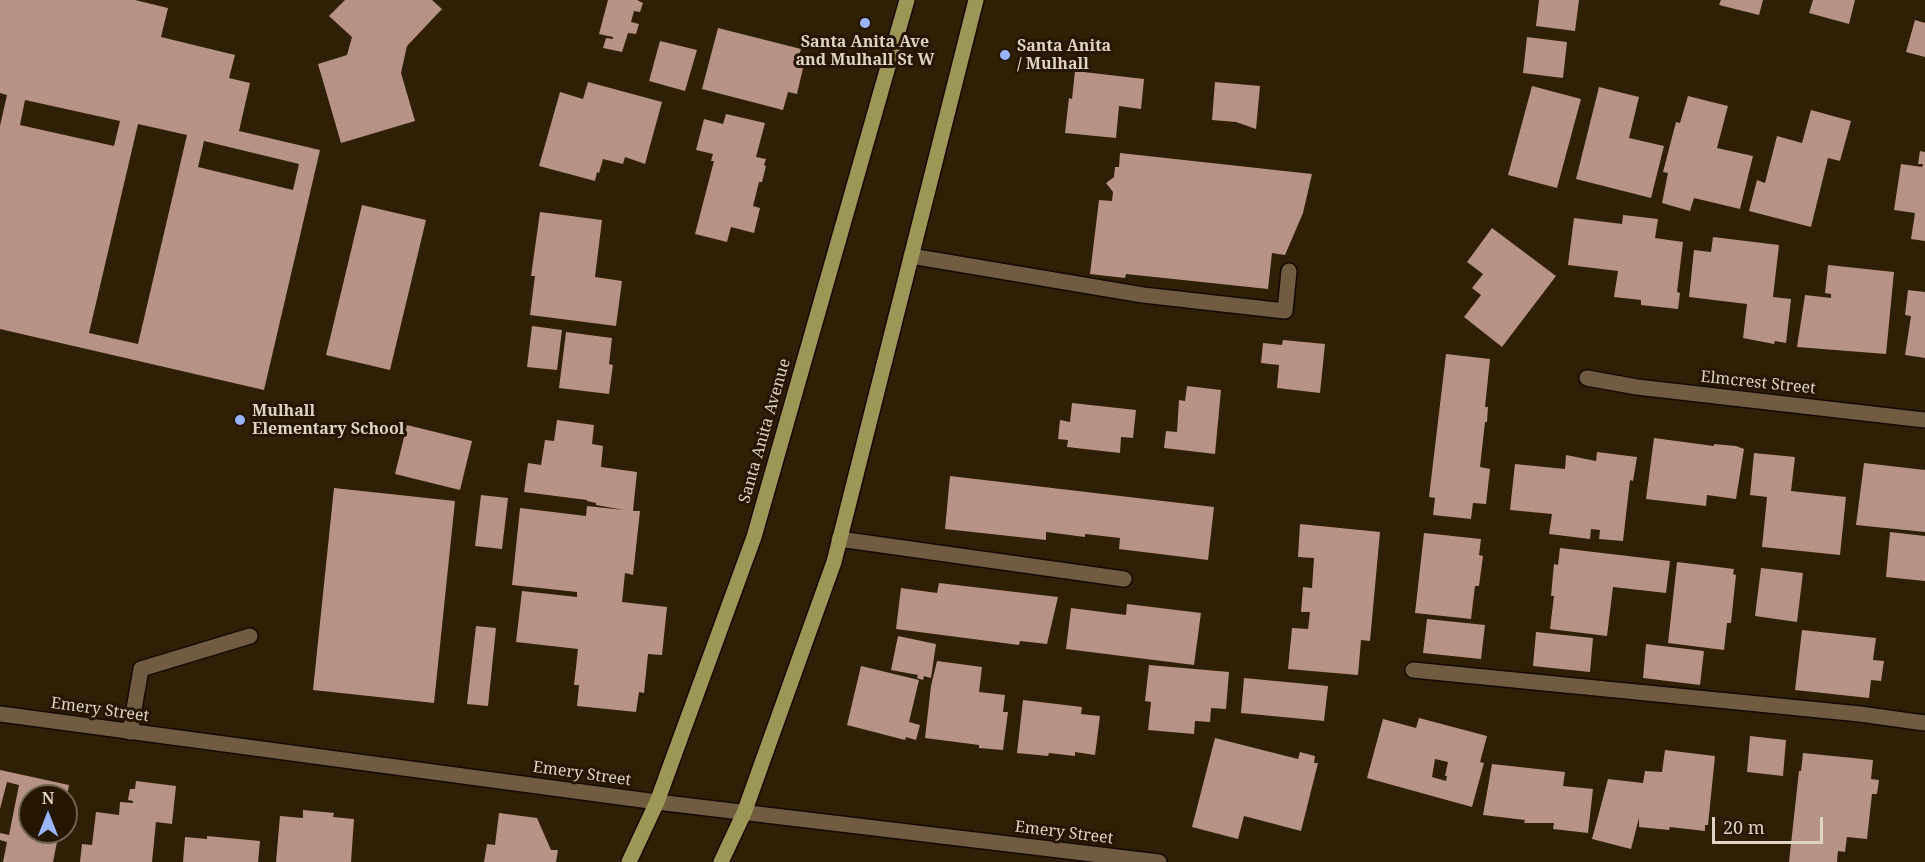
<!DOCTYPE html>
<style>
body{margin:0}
#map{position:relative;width:1925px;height:862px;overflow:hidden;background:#2f1f04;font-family:"Noto Serif",serif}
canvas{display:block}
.north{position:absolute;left:18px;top:784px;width:60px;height:60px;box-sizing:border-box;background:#251600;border:2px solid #6f624e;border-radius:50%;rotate:0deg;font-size:16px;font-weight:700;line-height:24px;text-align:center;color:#ded3c4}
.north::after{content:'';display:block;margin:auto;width:21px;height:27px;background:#9ab5fd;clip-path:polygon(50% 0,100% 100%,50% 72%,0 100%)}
.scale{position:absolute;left:1712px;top:817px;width:111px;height:27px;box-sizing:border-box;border:3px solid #ded3c4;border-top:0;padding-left:8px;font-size:18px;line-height:21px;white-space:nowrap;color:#ded3c4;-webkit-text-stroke:4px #251600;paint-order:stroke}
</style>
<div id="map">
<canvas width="1925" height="862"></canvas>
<div class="north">N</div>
<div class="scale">20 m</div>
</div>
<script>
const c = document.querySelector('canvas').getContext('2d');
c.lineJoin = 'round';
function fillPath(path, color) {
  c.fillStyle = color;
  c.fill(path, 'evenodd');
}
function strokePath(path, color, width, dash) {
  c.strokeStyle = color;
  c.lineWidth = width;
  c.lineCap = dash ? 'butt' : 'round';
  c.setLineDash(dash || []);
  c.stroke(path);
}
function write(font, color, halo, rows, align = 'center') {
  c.font = font + ' "Noto Serif",serif';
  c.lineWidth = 6;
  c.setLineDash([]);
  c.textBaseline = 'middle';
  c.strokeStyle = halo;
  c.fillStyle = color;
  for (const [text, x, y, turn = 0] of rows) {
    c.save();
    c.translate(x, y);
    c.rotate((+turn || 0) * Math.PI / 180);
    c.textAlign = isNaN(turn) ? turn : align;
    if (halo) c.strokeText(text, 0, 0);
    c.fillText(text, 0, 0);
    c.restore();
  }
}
const building = new Path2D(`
 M0 0H135L168 8 161 37 235 55 229 78 250 83 239 131 320 150 264 390 0 329V126L7 95 0 93ZM25 100 120 121 114 146 20 125ZM138 124 187 135 138 344 89 333ZM204 141 299 164 293 190 198 167Z
 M345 0H432L442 9 407 46 401 73 415 121 341 143 318 64 347 55 352 37 329 16Z
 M608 0H637L643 3 640 12 634 11 631 22 639 24 636 34 628 33 622 52 603 48 606 38 613 39V37L599 34Z
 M1539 0H1579L1575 31 1536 26Z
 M1721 0H1763L1759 15 1719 5Z
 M1813 0H1855L1849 24 1809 13Z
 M1915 20 1925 23V57L1906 52Z
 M718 28 801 49 796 67 803 68 797 94 788 92 783 110 702 89Z
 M1527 37 1567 42 1563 78 1523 73Z
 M660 41 697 50 685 91 649 81Z
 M1075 71 1144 79 1141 109 1119 106 1116 138 1065 133 1069 98 1072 99Z
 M588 82 662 102 645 164 625 157 623 164 603 159 599 173 597 172 595 181 539 166 560 92 583 99Z
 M1215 82 1260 86 1256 129 1236 122 1212 120Z
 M1532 86 1581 99 1557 188 1508 175Z
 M1599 87 1639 97 1629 138 1664 146 1651 198 1576 179Z
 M1688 96 1728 106 1717 148 1753 156 1740 209 1694 198 1690 211 1662 203 1668 173 1663 172 1676 122 1680 123Z
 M1811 110 1851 121 1840 161 1828 158 1811 227 1749 211 1757 180 1765 183 1777 136 1802 143Z
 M726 114 765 123 756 157 766 159 764 165 766 166 762 182H759L753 206 760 208 754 233 731 227 727 242 695 234 714 161H711L713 154 696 150 704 119 723 124Z
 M1920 151 1925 152V241L1911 239 1915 213 1894 210 1901 164 1922 167 1923 164H1918Z
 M1120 153 1312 174 1303 213 1285 255 1272 253 1268 289 1126 274 1125 278 1090 274 1099 200 1112 201 1113 192 1106 183 1114 177 1115 167H1119Z
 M362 205 426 220 390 370 326 355Z
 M540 212 602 220 595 277 622 281 616 326 530 315 535 276H531Z
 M1623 215 1658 219 1655 238 1683 242 1677 292 1680 293 1678 309 1641 305V300L1614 297 1618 271 1568 265 1574 218 1622 224Z
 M1492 228 1556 276 1502 347 1464 317 1481 295 1472 288 1483 274 1467 262Z
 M1713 237 1779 245 1773 297 1791 299 1786 343 1775 341 1774 344 1743 338 1747 304 1689 297 1694 250 1711 252Z
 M1828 265 1894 272 1886 354 1797 347 1805 295 1831 298V294L1825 293Z
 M1908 290 1925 292V358L1905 355 1911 316 1905 315Z
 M532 326 562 330 557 370 527 367Z
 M566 332 612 338 609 364 613 365 609 394 559 388Z
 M1283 340 1325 344 1320 393 1277 388 1279 365 1261 363 1263 343 1282 345Z
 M1446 354 1490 359 1485 407H1488L1487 422H1485L1480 467 1490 469 1486 504 1473 503 1471 519 1433 515 1435 498 1429 497Z
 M1187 386 1221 390 1215 454 1164 448 1166 431 1177 432 1179 400 1185 401Z
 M1072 403 1136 410 1133 438 1121 437 1120 453 1067 447 1068 440 1058 439 1060 420 1070 422Z
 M557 420 594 425 592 444 603 446 601 467 637 472 633 511H640L633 575 625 573 622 602 667 607 662 655 648 654 644 693 639 692 636 712 577 706 579 685H574L578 649 516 642 522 591 577 597V592L512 585 520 508 586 516 587 506 624 510 596 505V503L587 501V500L524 492 528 463 541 465 545 440 554 441Z
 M407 425 472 441 460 490 395 474Z
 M1654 438 1714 446V444L1736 446 1744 449 1736 499 1707 495 1706 506 1646 499Z
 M1597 452 1637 457 1633 481 1630 480 1623 541 1599 539 1600 530 1591 529 1590 539 1549 534 1552 514 1510 510 1515 464 1565 469 1566 455 1596 461Z
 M1754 453 1795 457 1791 491 1846 497 1840 555 1762 547 1767 497 1750 495Z
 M1864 463 1925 470V532L1856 525Z
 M950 476 1214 507 1208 560 1119 549 1120 538 1085 534V537L1046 532V540L945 529Z
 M334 488 455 501 434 703 313 690Z
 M481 495 508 498 502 549 475 546Z
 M1300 524 1380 532 1370 641 1361 640 1358 675 1288 669 1292 628 1308 629 1310 612H1301L1303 587 1312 588 1314 558 1298 557Z
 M1890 532 1925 536V581L1886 577Z
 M1424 533 1481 539 1479 555 1483 556 1479 586H1475L1471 619 1415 613Z
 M1560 548 1670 561 1666 593 1613 587 1607 636 1550 629 1554 596H1551L1554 564 1558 565Z
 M1677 562 1734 569 1733 574 1736 575 1731 623H1727L1724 650 1668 643Z
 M1761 568 1803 573 1797 622 1755 616Z
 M939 583 1058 597 1047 644 1020 641 1019 645 896 629 901 588 937 593Z
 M1127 604 1201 613 1194 665 1066 649 1071 608 1126 615Z
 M1427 619 1485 625 1481 659 1423 653Z
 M476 626 496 628 488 706 467 704Z
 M1802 630 1876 638 1873 660 1884 661 1881 681 1871 680 1869 698 1795 690Z
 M1536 632 1593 638 1590 672 1533 666Z
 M898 636 936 644 931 678 924 676 923 680 917 678 918 675 891 670Z
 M1646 644 1704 651 1700 685 1643 678Z
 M937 661 982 667 979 692 1005 695 1003 712H1008L1003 750 979 748V745L925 738 931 686Z
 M1149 665 1229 672 1226 709 1211 708 1210 722 1195 721 1194 734 1148 730 1151 702 1145 701Z
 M861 666 919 680 909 722 920 725 916 740 906 737 905 740 847 725Z
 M1244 678 1328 686 1324 721 1241 713Z
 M1023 700 1082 707 1081 714 1100 716 1095 755 1075 752V756L1049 753 1048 756 1017 753Z
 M1419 718 1487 736 1480 762 1484 763 1472 807 1367 778 1383 719 1416 728ZM1435 759 1448 762 1445 776H1447L1446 781 1432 777Z
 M1750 736 1786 740 1783 776 1747 772Z
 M1215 738 1298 759 1300 752 1315 756 1314 763H1318L1301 831 1244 816 1238 839 1192 827Z
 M1665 750 1715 756 1708 825H1705V831L1670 827 1669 830 1639 827V818L1631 849 1592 839 1608 779 1643 783 1645 771 1662 772Z
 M1803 753 1873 760 1871 779 1879 780 1877 794H1872L1867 839 1847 837 1845 852 1838 851 1837 862H1789L1799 771H1801Z
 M1492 764 1565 772 1563 786 1593 789 1588 833 1553 829 1554 823H1524L1525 820 1483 815Z
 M0 770 69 785 67 796H30V832H59L53 862H3L7 842 0 840V833L9 835 19 785 7 782 0 809Z
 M136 781 176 786 172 824 156 822 152 862H80L82 844 92 845 96 812 119 815 120 802 133 803V801L128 800 130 789H135Z
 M303 810 334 813 333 817 354 819 351 862H276L280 816 303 818Z
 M499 813 537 818 551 850H558L556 862H484L487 844 495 845Z
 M207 836 260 841 258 862H183L185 837 207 839Z`);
const lane = new Path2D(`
 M911 256 1143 295 1285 311 1289 271
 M839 539 1124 579
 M1413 670 1860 714 1925 723
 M130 732 141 669 250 636`);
const street = new Path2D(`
 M1587 378 1637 387 1925 420
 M0 714 657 802 1159 862`);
const primary = new Path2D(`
 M629 862 657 802 754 537 907 0
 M721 862 744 813 834 562 976 0`);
const markers = [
 [865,23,6,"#9ab5fd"],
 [1005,55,6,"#9ab5fd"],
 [240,420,6,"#9ab5fd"]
];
const poiNames = [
 ["Santa Anita Ave",865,42,"center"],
 ["and Mulhall St W",865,60,"center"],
 ["Santa Anita",1017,46],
 ["/ Mulhall",1017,64],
 ["Mulhall",252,411],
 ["Elementary School",252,429]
];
const streetNames = [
 ["Elmcrest Street",1758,383,6],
 ["Santa Anita Avenue",765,431,-74],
 ["Emery Street",100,710,8],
 ["Emery Street",582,774,8],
 ["Emery Street",1064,833,7]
];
fillPath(building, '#b69384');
strokePath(lane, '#150900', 18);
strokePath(street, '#150900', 18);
strokePath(primary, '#150900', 18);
strokePath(lane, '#6f5c41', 15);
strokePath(street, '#6f5c41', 15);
strokePath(primary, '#9d9757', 15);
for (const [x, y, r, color] of markers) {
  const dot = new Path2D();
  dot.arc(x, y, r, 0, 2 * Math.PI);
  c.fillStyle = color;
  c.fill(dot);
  strokePath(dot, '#251600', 2);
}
write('bold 16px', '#ded3c4', '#251600', poiNames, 'left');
write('16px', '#ded3c4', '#251600', streetNames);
</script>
